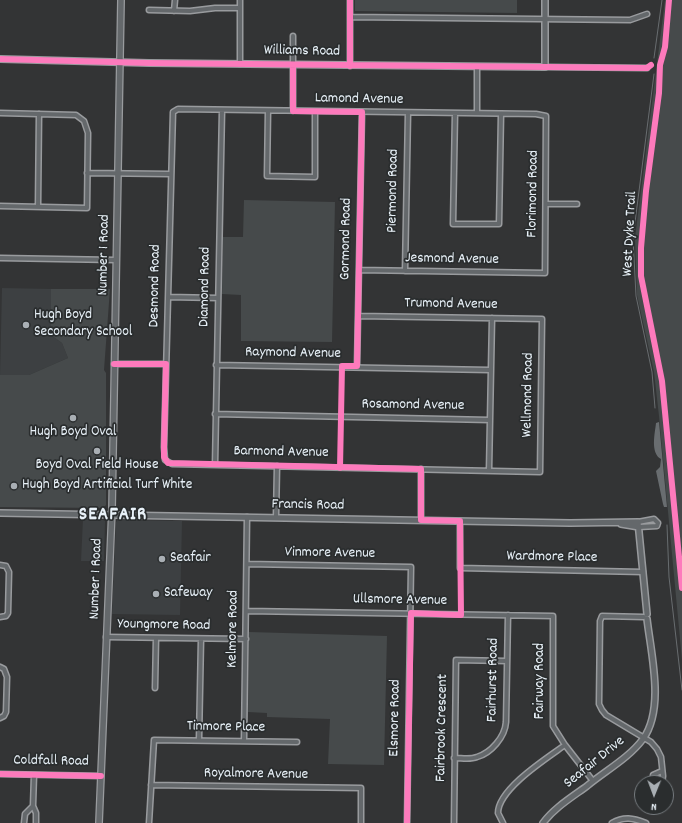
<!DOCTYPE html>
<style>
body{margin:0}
#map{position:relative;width:682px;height:823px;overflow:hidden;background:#333435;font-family:Dekko,sans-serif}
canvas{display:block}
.north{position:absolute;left:634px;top:775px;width:40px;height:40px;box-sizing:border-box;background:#2a2d2e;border:1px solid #767b7f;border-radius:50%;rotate:181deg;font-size:11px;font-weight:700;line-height:16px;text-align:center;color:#e8f1f8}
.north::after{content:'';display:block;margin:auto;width:14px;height:18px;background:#a9afb4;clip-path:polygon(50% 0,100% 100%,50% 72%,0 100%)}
</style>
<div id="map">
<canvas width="682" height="823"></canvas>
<div class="north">N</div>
</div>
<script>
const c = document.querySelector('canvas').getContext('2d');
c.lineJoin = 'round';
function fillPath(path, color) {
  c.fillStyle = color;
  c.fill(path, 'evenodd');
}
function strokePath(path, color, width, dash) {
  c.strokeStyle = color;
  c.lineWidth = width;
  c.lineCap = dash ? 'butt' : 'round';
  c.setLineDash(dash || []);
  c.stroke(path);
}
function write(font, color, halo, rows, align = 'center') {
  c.font = font + ' Dekko,sans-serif';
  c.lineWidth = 3.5;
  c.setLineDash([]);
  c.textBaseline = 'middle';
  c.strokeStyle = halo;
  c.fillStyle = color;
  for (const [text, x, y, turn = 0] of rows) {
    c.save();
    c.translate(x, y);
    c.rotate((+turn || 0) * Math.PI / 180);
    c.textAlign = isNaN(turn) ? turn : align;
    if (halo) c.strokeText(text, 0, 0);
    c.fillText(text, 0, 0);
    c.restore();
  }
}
const built = new Path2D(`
 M2 288 51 289V335L62 343 68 358 29 375H0Z
 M83 519 103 520 105 521 104 561H81Z
 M118 520 182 521 180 615 112 614 116 522Z`);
const green = new Path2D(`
 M355 0H517V13L355 11Z
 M665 0H682V660L659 416 654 372 637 295 635 238Z
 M244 200 335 202 332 342 241 341V295L222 294 223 237H243Z
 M51 289H110L104 370 106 373V505L103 508 0 507V375H29L68 358 62 343 51 335Z
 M249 632 387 636 384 765 328 764 330 719 267 717V713L248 712Z`);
const water = new Path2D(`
 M659 422 667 507H664L663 504 656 471 660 467 661 459C650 453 655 433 656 423Z`);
const stream = new Path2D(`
 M654 58 662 0
 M654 74 633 238 636 296 652 372 655 408
 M667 525 669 577 682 690`);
const minor = new Path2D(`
 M149 10 190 11 215 8H240
 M174 11 175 0
 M350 17 630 20 647 14
 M240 64V0
 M350 66V0
 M545 67 647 68
 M268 111 267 176 315 177V111
 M293 111V36
 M0 113 76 115 84 121 88 133 87 208 0 206
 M455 113 453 224H499L501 114
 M477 113V67
 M87 173 170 174
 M546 204H577
 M38 207 39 114
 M0 258 116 260
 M405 271 408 113
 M168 297 218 298
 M359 316 542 319 540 472 172 464 165 460 164 447 173 112 178 109 536 114 546 116 545 273 359 270
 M114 364H166
 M216 365 490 370
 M357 366 362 112
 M215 414 490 420
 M215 465 222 110
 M489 471 492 318
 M276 517 277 466
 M421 520V469
 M460 521V568L643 572
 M638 522 654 519 658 523 657 526 639 527
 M247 564 411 567 407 823
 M0 565 6 566 9 572 8 613 6 616 0 617
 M247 611 553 616V726L565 745 593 781
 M644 617 602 616 600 621 599 704 602 710 606 715 651 742 657 749 661 757 663 776 662 783
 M106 637 246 639
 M0 667 4 669 7 677 6 712 4 716 0 718
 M155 688 156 638
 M199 740 201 639
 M244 741 247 517
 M454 758C462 758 470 760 477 757 491 753 505 737 506 722L508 615
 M0 774 101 776
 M34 775 33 806 36 813V823
 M655 783 653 779V775L662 771
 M151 785 361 788V823
 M24 823 25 814 33 806
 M149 823 154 740 297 742
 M454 823 456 660 507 661
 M503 823 498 813C498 789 547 758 565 745
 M612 823C624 816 633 818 646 823`);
const tertiary = new Path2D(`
 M0 59 149 63 545 67V0
 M0 513 570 523 638 522 647 614
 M621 524 639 527
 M543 823C554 808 572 797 587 786 605 771 629 758 643 739 665 708 651 654 647 619`);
const secondary = new Path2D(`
 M99 823 112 509 121 0`);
const cycleway = new Path2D(`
 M669 0 665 47 660 65 659 93 646 191 641 248V276L662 381 682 588
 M0 59 149 63 647 68 651 65
 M293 65V111L362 112 357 366H342L340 468
 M350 66V0
 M114 364H166L164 447V457L168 463 421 469V520L460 521 461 615 411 613 407 823
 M0 774 101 776`);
const markers = [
 [26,325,4,"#a9afb4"],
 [73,418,4,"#a9afb4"],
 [97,451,4,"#a9afb4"],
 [14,486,4,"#a9afb4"],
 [162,559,4,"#a9afb4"],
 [156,594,4,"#a9afb4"]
];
const streetNames = [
 ["Williams Road",302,52,1],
 ["Lamond Avenue",359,100,1],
 ["Piermond Road",394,191,-89],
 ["Florimond Road",534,194,-89],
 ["West Dyke Trail",631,234,-87],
 ["Gormond Road",347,239,-89],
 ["Number 1 Road",105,255,-89],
 ["Jesmond Avenue",452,260,1],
 ["Desmond Road",156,286,-89],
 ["Diamond Road",206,287,-89],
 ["Trumond Avenue",451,305,1],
 ["Raymond Avenue",293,354,1],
 ["Wellmond Road",529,395,-89],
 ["Rosamond Avenue",413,406,1],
 ["Barmond Avenue",281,453,1],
 ["Francis Road",308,506,1],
 ["Vinmore Avenue",330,554,1],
 ["Wardmore Place",552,558,1],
 ["Number 1 Road",97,579,-88],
 ["Ullsmore Avenue",400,601,1],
 ["Youngmore Road",164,626,1],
 ["Kelmore Road",234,629,-89],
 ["Fairhurst Road",494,680,-89],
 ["Fairway Road",541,681,-90],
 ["Elsmore Road",396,718,-89],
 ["Tinmore Place",226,728,1],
 ["Fairbrook Crescent",443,728,-89],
 ["Coldfall Road",51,762,1],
 ["Seafair Drive",595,763,-39],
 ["Royalmore Avenue",256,775,1]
];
const poiNames = [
 ["Hugh Boyd",34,316],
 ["Secondary School",34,333],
 ["Hugh Boyd Oval",73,433,"center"],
 ["Boyd Oval Field House",97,466,"center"],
 ["Hugh Boyd Artificial Turf White",22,486],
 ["Seafair",170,559],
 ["Safeway",164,594]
];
const districtNames = [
 ["SEAFAIR",113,516]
];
fillPath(built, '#3d4042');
fillPath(green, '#464a4b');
fillPath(water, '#696d70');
strokePath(stream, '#696d70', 1);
strokePath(minor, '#999b9e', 7);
strokePath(tertiary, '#999b9e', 8);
strokePath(secondary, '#999b9e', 8);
strokePath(minor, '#64686b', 4);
strokePath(tertiary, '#64686b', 5);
strokePath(secondary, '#64686b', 5.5);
strokePath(cycleway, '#fd7abc', 6);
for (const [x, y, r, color] of markers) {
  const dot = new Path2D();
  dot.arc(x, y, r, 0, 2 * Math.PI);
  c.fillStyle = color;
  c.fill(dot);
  strokePath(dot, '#2a2d2e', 1.5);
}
write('15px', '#e8f1f8', '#2a2d2e', streetNames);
write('15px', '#e8f1f8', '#2a2d2e', poiNames, 'left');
c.letterSpacing = '1px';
write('bold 19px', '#e8f1f8', '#2a2d2e', districtNames);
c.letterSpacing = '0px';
</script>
